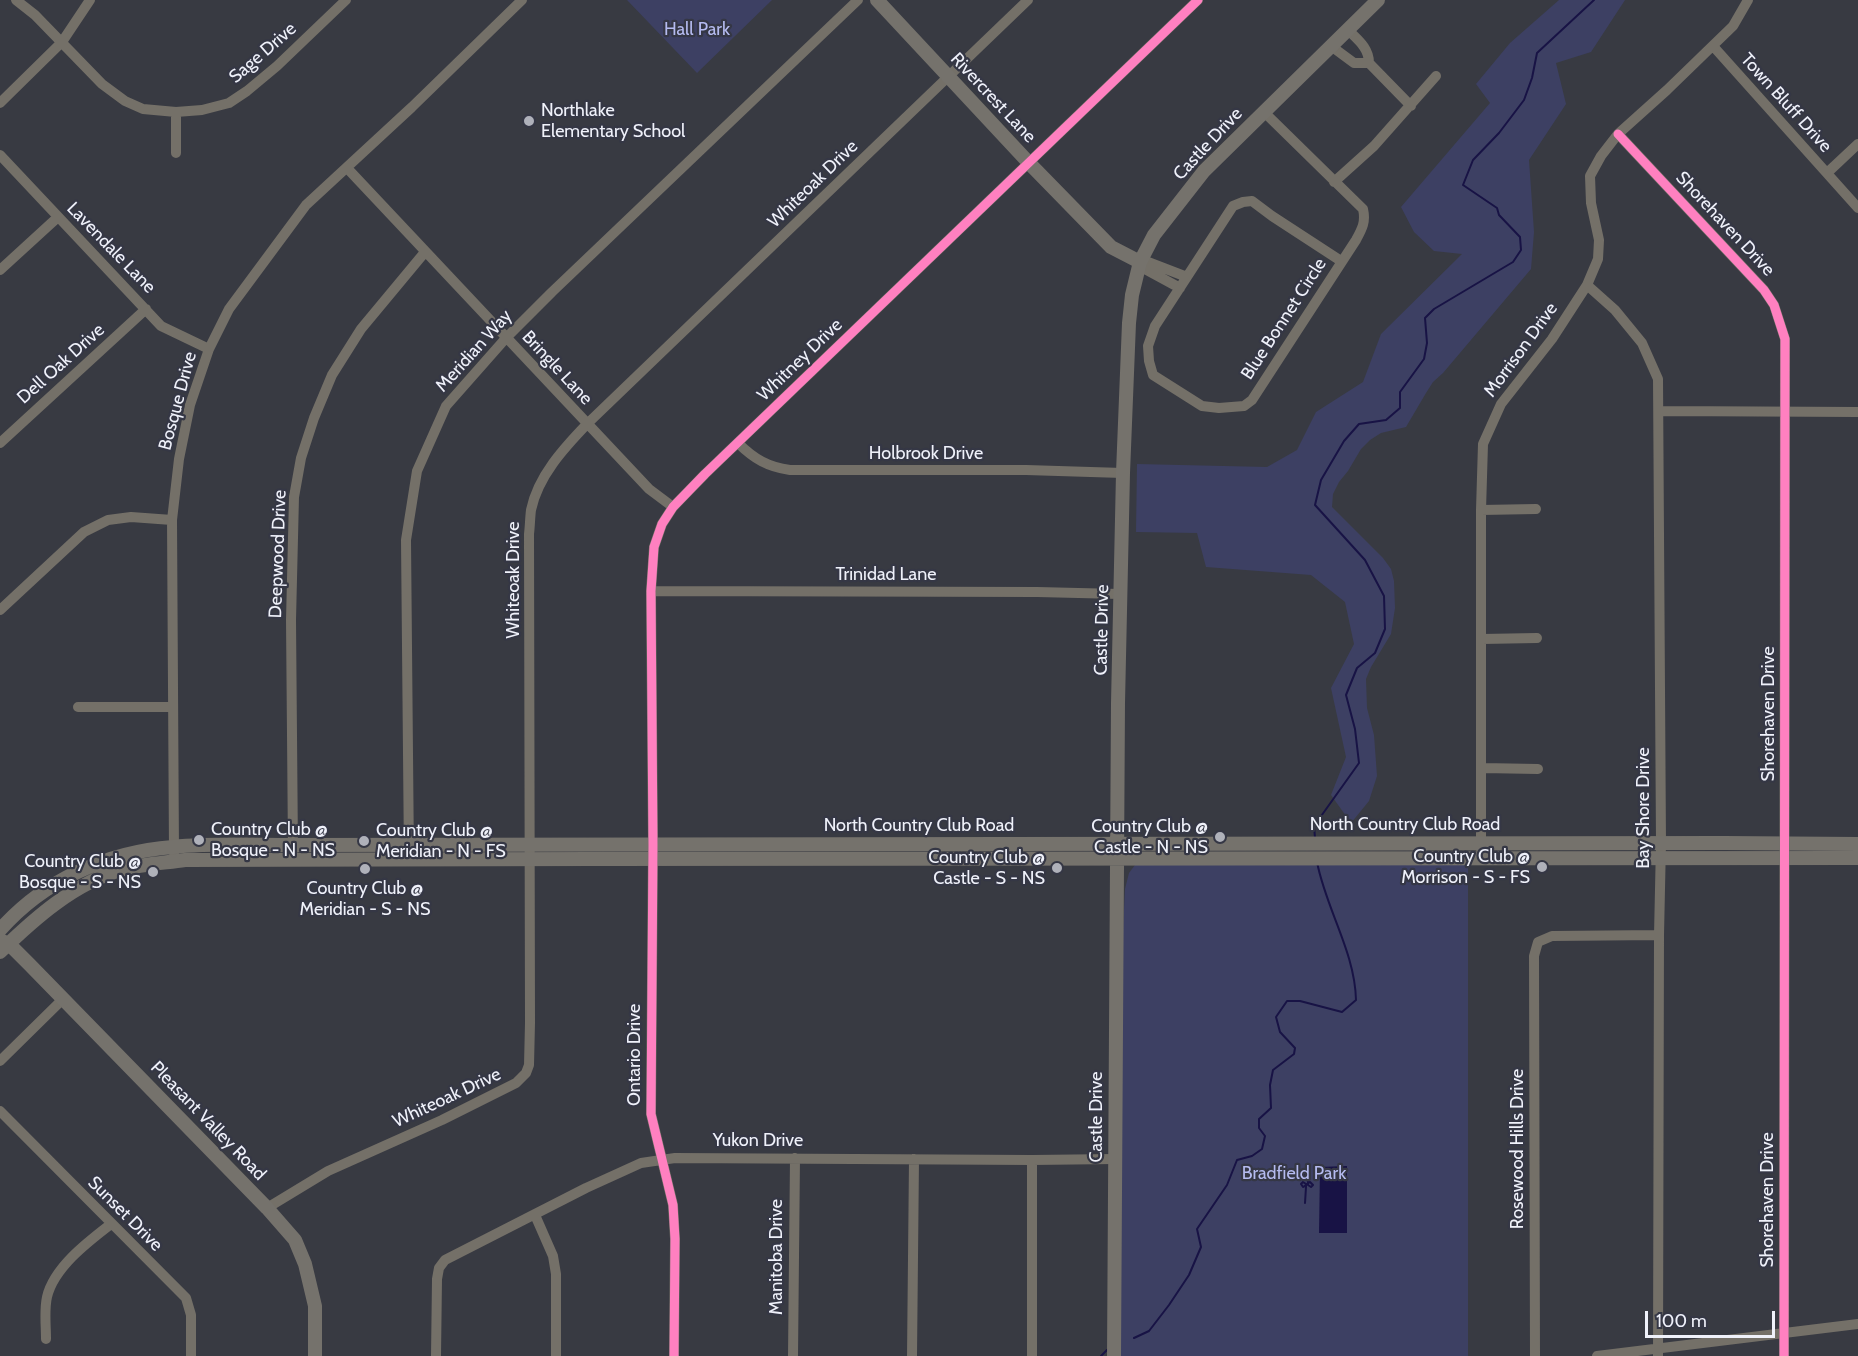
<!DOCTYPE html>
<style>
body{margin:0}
#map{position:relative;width:1858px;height:1356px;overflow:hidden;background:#383a42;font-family:Cabin,sans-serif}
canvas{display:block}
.scale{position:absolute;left:1645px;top:1311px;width:130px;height:27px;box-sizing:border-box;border:3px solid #eff1fa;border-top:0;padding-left:8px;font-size:18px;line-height:21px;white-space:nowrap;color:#eff1fa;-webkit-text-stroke:4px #353745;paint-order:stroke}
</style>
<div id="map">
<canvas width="1858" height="1356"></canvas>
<div class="scale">100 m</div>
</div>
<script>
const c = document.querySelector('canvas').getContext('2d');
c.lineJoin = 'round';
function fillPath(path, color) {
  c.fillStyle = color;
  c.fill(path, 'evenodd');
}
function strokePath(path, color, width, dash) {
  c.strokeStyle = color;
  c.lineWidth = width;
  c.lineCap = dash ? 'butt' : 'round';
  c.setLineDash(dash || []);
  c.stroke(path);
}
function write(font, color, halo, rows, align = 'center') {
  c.font = font + ' Cabin,sans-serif';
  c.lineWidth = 4.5;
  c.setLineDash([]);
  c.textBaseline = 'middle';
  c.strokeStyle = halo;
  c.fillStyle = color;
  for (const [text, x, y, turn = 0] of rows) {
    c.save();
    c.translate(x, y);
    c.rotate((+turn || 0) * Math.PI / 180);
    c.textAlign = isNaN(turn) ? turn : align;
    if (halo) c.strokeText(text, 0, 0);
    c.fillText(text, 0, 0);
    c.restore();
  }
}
const green = new Path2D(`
 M627 0H772L697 73Z
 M1559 0H1625L1591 52 1556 63 1566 104 1529 160 1534 232 1531 269 1443 373 1433 382 1426 393 1406 427 1381 433 1370 440 1361 449 1348 471 1339 482 1333 494 1332 507 1383 558 1391 569 1394 581 1395 608 1391 634 1371 667 1366 679 1367 708 1374 735 1377 776 1369 801 1351 823 1331 795 1346 757 1331 688 1354 644 1345 602 1311 575 1206 567 1197 533 1136 532 1137 464 1267 467 1297 450 1316 412 1363 382 1381 334 1462 254 1434 251 1414 232 1401 207 1490 103 1476 84 1510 43Z
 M1468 864V1356H1119L1121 969 1125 889 1129 873 1135 865Z`);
const water = new Path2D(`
 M1347 1166V1233H1319L1320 1167Z`);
const stream = new Path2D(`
 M1315 838 1314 826 1359 763 1355 729 1346 695 1357 668 1375 653 1385 629 1384 596 1365 560 1315 505 1321 480 1344 441 1359 424 1386 420 1400 408V392L1424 359 1427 343 1425 318 1434 309 1513 262 1521 250 1520 237 1499 215 1497 208 1463 185 1473 160 1499 133 1524 100 1532 78 1537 53 1594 0
 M1307 1176 1305 1175 1303 1178 1305 1179 1308 1178V1172
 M1305 1203 1306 1187V1184L1303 1182 1301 1184 1303 1187C1306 1186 1307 1183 1310 1182L1313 1185 1311 1187 1308 1185C1308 1184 1308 1183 1308 1182L1307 1176
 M1134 1338 1149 1331 1169 1305 1189 1275 1201 1247 1197 1229 1227 1185 1237 1160 1252 1156 1262 1149 1265 1136 1259 1128V1119L1271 1108 1270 1085 1273 1070 1294 1054 1295 1048 1280 1032 1276 1017 1287 1001H1300L1342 1012 1356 1000C1355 952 1326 909 1317 862
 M1101 1356 1107 1350`);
const street = new Path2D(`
 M16 0 35 15 102 84 125 101 143 109 176 112 202 110 229 103 247 91 277 66 346 0
 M1348 30C1358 40 1369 48 1369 63
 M1331 46 1354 63H1369L1411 106
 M1713 46 1858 208
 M0 103 62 42 90 0
 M176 112V153
 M1264 112 1363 209C1366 222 1362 229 1356 240L1252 400 1244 406 1219 408 1202 406 1153 375 1149 361 1148 346 1155 326 1233 206 1243 202 1252 201 1272 216 1341 261
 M1618 134 1764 290 1774 305 1785 339 1784 1356
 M0 155 161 326 209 349
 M347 168 649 489 673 507
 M1827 173 1858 144
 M1334 182 1374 146 1436 76
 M1140 262H1148L1187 277
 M1140 262 1145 269 1180 288
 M0 270 58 217
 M1587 285 1615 310 1642 343 1658 379 1661 843 1659 935 1658 1356
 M1660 411 1858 412
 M0 443 146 309
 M738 443C754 459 768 467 790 470H1026L1123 473
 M1481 510 1536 509
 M651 591 1037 592 1120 594
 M0 610 84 532 108 520 131 517 172 520
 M1482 639 1537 638
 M78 707H172
 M1482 768 1538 769
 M1481 849V510L1483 444 1501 404 1552 339 1587 285 1598 259 1599 240 1591 203 1590 176 1601 156 1618 134 1667 90 1733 26 1748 0
 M293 850 291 620 294 497 301 458 314 418 332 375 361 329 425 252
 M174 853 172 520 179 459 190 405 209 349 229 309 306 205 412 107 522 0
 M409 860 406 540 417 471 446 406 506 338 552 292 858 0
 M0 1061 63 999
 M0 1111 186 1298 191 1315V1356
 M1032 1160V1356
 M267 1208 328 1171 442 1120 516 1083 526 1073 529 1065 530 1023 529 534C530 526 530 518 531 510 538 476 564 448 587 424L1028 0
 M535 1215 553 1256 556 1274V1356
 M46 1339C46 1325 44 1310 47 1297 54 1267 89 1241 111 1224
 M436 1356 437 1279 439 1268 445 1260 586 1188 641 1163 675 1158 1032 1160 1115 1159
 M674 1356 675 1239 673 1205 651 1114 653 845 651 591 654 547 662 524 673 507 705 474 1198 0
 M793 1356 795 1158
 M912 1356 914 1159
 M1535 1356 1534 956 1538 942 1552 936 1659 935
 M1597 1356 1858 1324`);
const secondary = new Path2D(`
 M877 0 1029 163 1111 247 1140 262
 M0 930C44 880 107 852 173 847 213 843 253 845 293 845L1724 843 1858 844
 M2 941 9 944 30 965 267 1208 295 1240 305 1264 315 1306V1356
 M0 952C34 919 74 883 121 870 142 864 164 863 185 860L592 859 1858 858
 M1114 1356 1118 703 1123 473 1129 323 1132 295 1140 262 1154 235 1204 171 1378 0`);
const cycleway = new Path2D(`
 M1618 134 1764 290 1774 305 1785 339 1784 1356
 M674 1356 675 1239 673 1205 651 1114 653 845 651 591 654 547 662 524 673 507 705 474 1198 0`);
const markers = [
 [529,121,6,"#afb1ba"],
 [1220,837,6,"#afb1ba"],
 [199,840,6,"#afb1ba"],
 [364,841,6,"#afb1ba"],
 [1542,867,6,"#afb1ba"],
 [1057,868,6,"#afb1ba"],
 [365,869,6,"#afb1ba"],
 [153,872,6,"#afb1ba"]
];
const parkNames = [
 ["Hall Park",697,30],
 ["Bradfield Park",1294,1174]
];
const streetNames = [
 ["Sage Drive",263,53,-41],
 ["Rivercrest Lane",993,98,47],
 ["Town Bluff Drive",1786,103,48],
 ["Castle Drive",1208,144,-47],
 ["Whiteoak Drive",813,184,-44],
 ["Shorehaven Drive",1725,224,47],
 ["Lavendale Lane",111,248,46],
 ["Blue Bonnet Circle",1284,319,-57],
 ["Morrison Drive",1521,350,-54],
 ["Meridian Way",474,351,-48],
 ["Whitney Drive",800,360,-44],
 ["Dell Oak Drive",61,364,-42],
 ["Bringle Lane",557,368,47],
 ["Bosque Drive",178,401,-75],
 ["Holbrook Drive",926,454],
 ["Deepwood Drive",278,554,-88],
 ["Trinidad Lane",886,575],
 ["Whiteoak Drive",514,580,-90],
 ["Castle Drive",1102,630,-89],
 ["Shorehaven Drive",1769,714,-90],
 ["Bay Shore Drive",1644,808,-90],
 ["North Country Club Road",1405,825],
 ["North Country Club Road",919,826],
 ["Ontario Drive",635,1055,-90],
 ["Whiteoak Drive",447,1098,-25],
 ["Castle Drive",1097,1117,-90],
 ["Pleasant Valley Road",208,1121,46],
 ["Yukon Drive",758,1141],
 ["Rosewood Hills Drive",1518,1149,-90],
 ["Shorehaven Drive",1768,1200,-90],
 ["Sunset Drive",125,1214,45],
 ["Manitoba Drive",777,1257,-90]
];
const poiNames = [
 ["Northlake",541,111,"left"],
 ["Elementary School",541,132,"left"],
 ["Country Club @",1208,827],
 ["Castle - N - NS",1208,848],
 ["Country Club @",211,830,"left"],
 ["Bosque - N - NS",211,851,"left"],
 ["Country Club @",376,831,"left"],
 ["Meridian - N - FS",376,852,"left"],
 ["Country Club @",1530,857],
 ["Morrison - S - FS",1530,878],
 ["Country Club @",1045,858],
 ["Castle - S - NS",1045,879],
 ["Country Club @",141,862],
 ["Bosque - S - NS",141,883],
 ["Country Club @",365,889,"center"],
 ["Meridian - S - NS",365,910,"center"]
];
fillPath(green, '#3d4063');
fillPath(water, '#181345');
strokePath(stream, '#181345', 2);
strokePath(street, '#747068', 10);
strokePath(secondary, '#75726c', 14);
strokePath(cycleway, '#ff80c0', 9);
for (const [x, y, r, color] of markers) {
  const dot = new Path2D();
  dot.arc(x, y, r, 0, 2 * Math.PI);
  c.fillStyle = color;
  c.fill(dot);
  strokePath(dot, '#353745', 2);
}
write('18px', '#b5bbf0', '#353745', parkNames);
write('18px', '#eff1fa', '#353745', streetNames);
write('18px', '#eff1fa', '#353745', poiNames, 'right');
</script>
